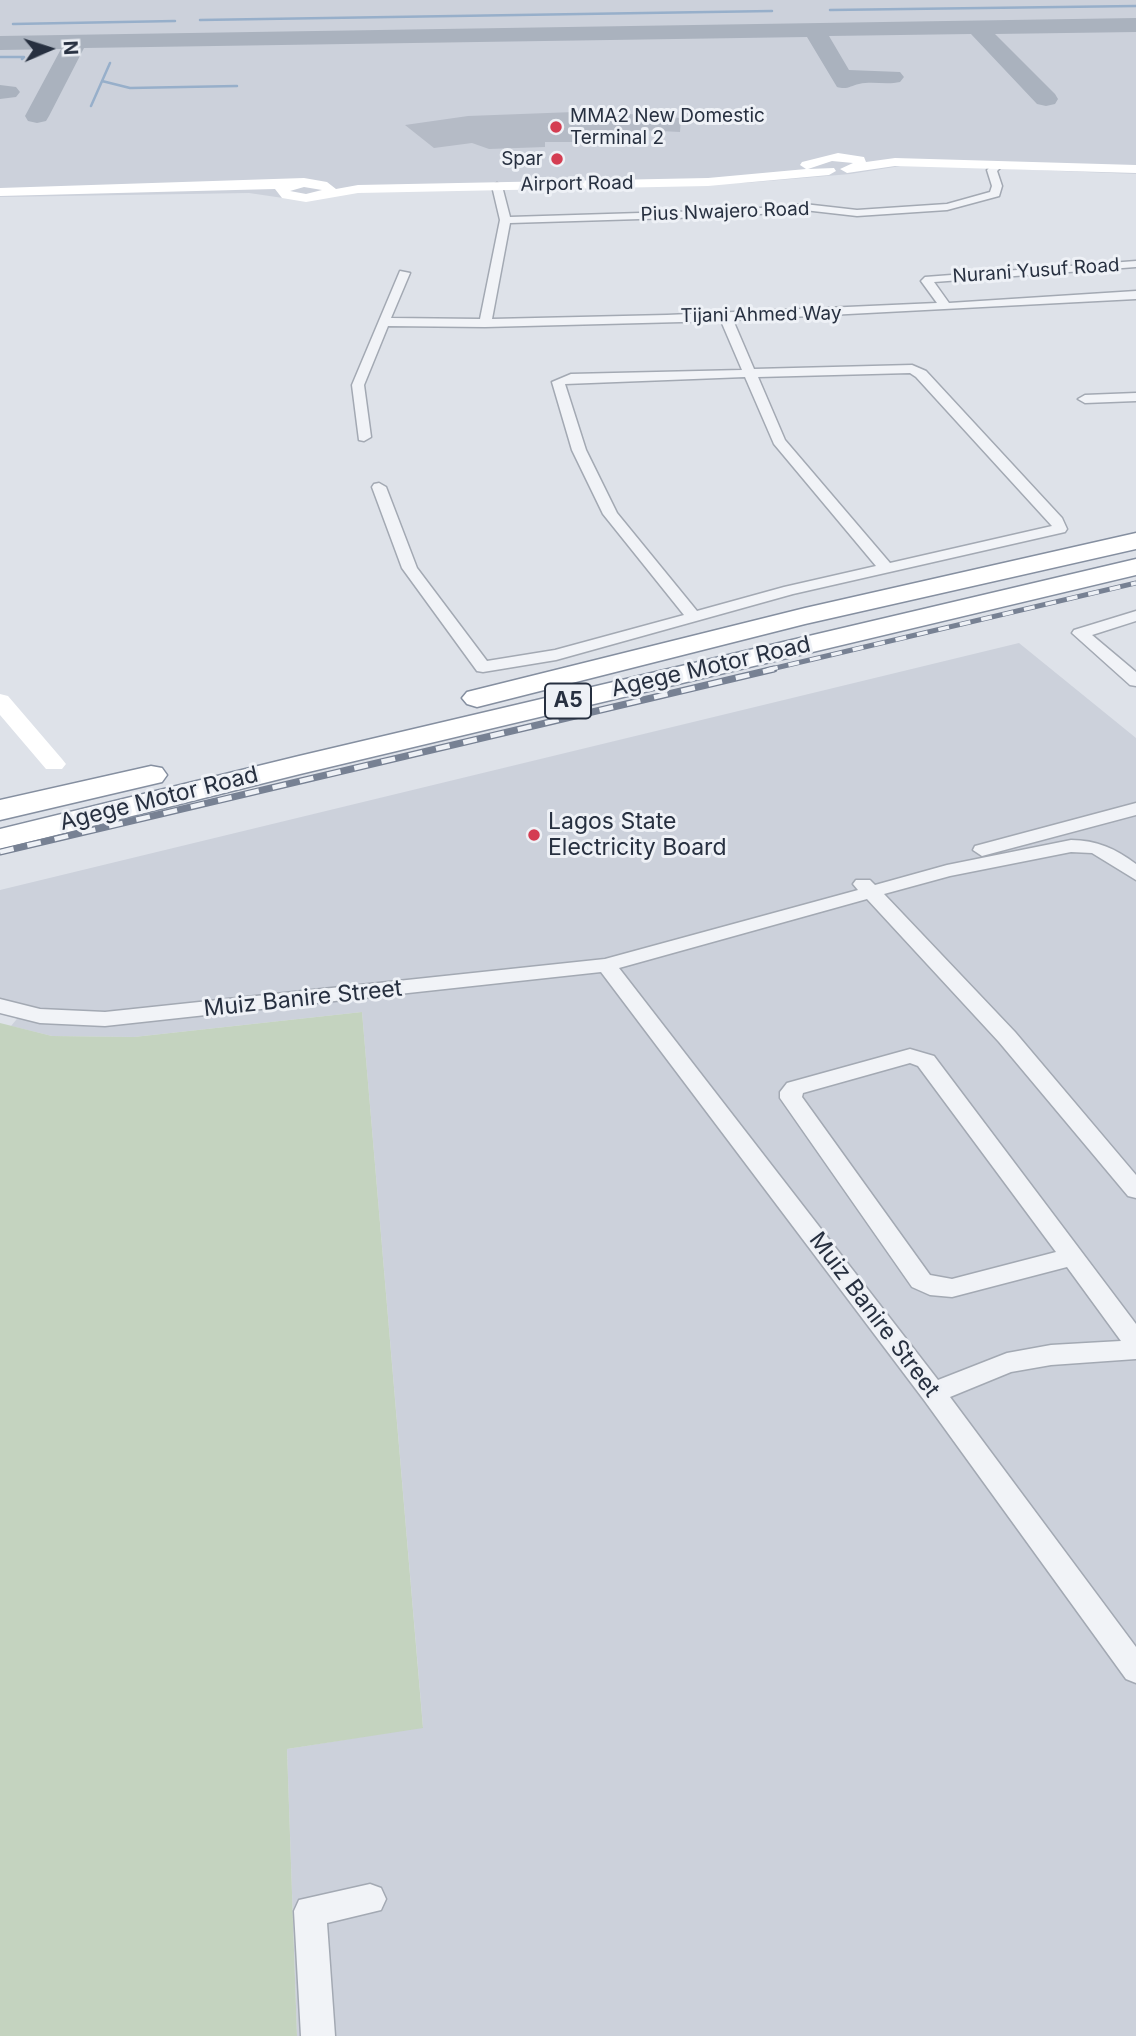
<!DOCTYPE html>
<style>
body{margin:0}
#map{position:relative;width:1136px;height:2036px;overflow:hidden;background:#dee2e9;font-family:Inter,sans-serif}
canvas{display:block}
.north{position:absolute;left:14px;top:14px;width:70px;height:70px;-webkit-text-stroke:5px #eef1f6;paint-order:stroke;rotate:87deg;font-size:19px;font-weight:700;line-height:28px;text-align:center;color:#273040}
.north::after{content:'';display:block;margin:auto;width:24px;height:32px;background:#273040;clip-path:polygon(50% 0,100% 100%,50% 72%,0 100%)}
</style>
<div id="map">
<canvas width="1136" height="2036"></canvas>
<div class="north">N</div>
</div>
<script>
const c = document.querySelector('canvas').getContext('2d');
c.lineJoin = 'round';
function fillPath(path, color) {
  c.fillStyle = color;
  c.fill(path, 'evenodd');
}
function strokePath(path, color, width, dash) {
  c.strokeStyle = color;
  c.lineWidth = width;
  c.lineCap = dash ? 'butt' : 'round';
  c.setLineDash(dash || []);
  c.stroke(path);
}
function write(font, color, halo, rows, align = 'center') {
  c.font = font + ' Inter,sans-serif';
  c.lineWidth = 6;
  c.setLineDash([]);
  c.textBaseline = 'middle';
  c.strokeStyle = halo;
  c.fillStyle = color;
  for (const [text, x, y, turn = 0] of rows) {
    c.save();
    c.translate(x, y);
    c.rotate((+turn || 0) * Math.PI / 180);
    c.textAlign = isNaN(turn) ? turn : align;
    if (halo) c.strokeText(text, 0, 0);
    c.fillText(text, 0, 0);
    c.restore();
  }
}
const built = new Path2D(`
 M0 0H1136V174L907 165 850 174 744 183 382 191 283 198 249 193 0 197Z
 M1019 643 1136 738V2036H297L287 1749 423 1727 362 1012 134 1037 52 1036 11 1026 26 1008 0 1000V890Z`);
const green = new Path2D(`
 M362 1012 423 1728 287 1749 297 2036H0V1023L52 1036 134 1037Z`);
const stream = new Path2D(`
 M830 10 1136 6
 M200 20 772 11
 M13 24 175 21
 M0 57H24L22 59
 M102 81 130 88 237 86
 M91 106 110 63`);
const taxiway = new Path2D(`
 M1136 18V32L995 34 1055 94 1058 99 1055 104 1046 106 1037 104 971 34 829 36 849 70 900 72 904 77 900 82C887 85 872 81 859 84 850 86 847 90 837 87L807 37 84 48 49 116 46 121 37 123 28 121 25 116 61 49 0 50V36Z
 M0 85 16 87 20 92 16 97 0 99Z`);
const building = new Path2D(`
 M578 110 681 118 680 132 641 130 638 135H630L626 142H545V147L489 149 472 143 434 148 405 125 468 116 574 112Z`);
const street = new Path2D(`
 M993 164 1002 166 997 171 1002 186 999 196 947 210 857 216 804 210 738 216 510 223 492 319 667 315 937 303 921 281 925 277 1136 261V267L934 282 949 303 1136 291V299L733 320 754 369 912 365 926 371 1062 518 1067 529 1065 532 793 594 556 660 483 672 477 671 402 568 372 487 374 484 379 483 386 487 417 568 487 661 555 650 684 615 603 514 572 450 552 382 571 374 742 370 721 321 485 327 388 326 364 385 371 437 364 441 359 440 352 385 400 271 410 273 391 318 480 319 500 220 492 186 497 183 502 186 510 217 738 210 804 204 857 210 947 204 990 192 992 186 987 170ZM910 373 916 377 1052 526 890 563 785 440 758 377ZM745 377 774 444 876 566 784 587 697 611 617 513 586 450 565 384Z
 M1136 393V401L1085 403 1078 399 1085 395Z
 M1136 611V621L1092 635 1136 672V686L1130 685 1072 633 1074 630Z
 M1136 803V815L982 856 973 850 975 846Z
 M1071 840C1097 840 1116 849 1136 864V880L1092 853 1071 852 950 876 884 894 1015 1032 1136 1175V1198L1128 1196 999 1042 867 899 619 968 938 1380 1007 1353 1051 1345 1121 1341 1067 1267 952 1297 930 1295 912 1287 780 1098V1092L787 1083 910 1049 934 1056 1136 1324V1359L1051 1365 1011 1372 950 1397 1136 1647V1683L1126 1679 924 1400 601 972 105 1026 40 1023 0 1013V999L40 1009 105 1012 605 959 858 890 853 884 856 880H870L875 885 947 865ZM910 1063 918 1066 1056 1252 952 1279 930 1275 802 1097 803 1093Z
 M370 1884 381 1888 386 1899 381 1910 327 1923 335 2036H301L294 1911 299 1900Z`);
const secondary = new Path2D(`
 M838 153 864 157 866 162 895 158 1136 165V173L895 166 847 173 840 169 853 163 832 161 808 169 834 168 836 171 829 175 708 186 358 193 306 202 282 198 275 189 0 196V188L304 178 327 182 336 189 358 185 708 178 806 169 800 165 802 162ZM304 187 322 190 306 194 290 191Z
 M0 694 8 696 62 759 66 764 62 769H46L0 715Z`);
const highway = new Path2D(`
 M1136 533V549L805 624 477 707 467 704 462 698 467 692 805 608Z
 M1136 559V575L300 774 0 849V829L299 756Z
 M151 766 162 768 167 775 162 782 0 820V800Z`);
const railFar1 = new Path2D(`
 M767 670 1136 583`);
const rail = new Path2D(`
 M0 852 774 669`);
const markers = [
 [556,127,7,"#d43d52"],
 [557,159,7,"#d43d52"],
 [534,835,7,"#d43d52"]
];
const farPoinames = [
 ["MMA2 New Domestic",570,116],
 ["Terminal 2",570,138],
 ["Spar",543,159,"right"]
];
const farStreetnames = [
 ["Airport Road",577,184,-1],
 ["Pius Nwajero Road",725,212,-2],
 ["Nurani Yusuf Road",1036,271,-4],
 ["Tijani Ahmed Way",761,315,-1]
];
const shields = [
 [568,701,46]
];
const shieldNames = [
 ["A5",568,701]
];
const streetNames = [
 ["Agege Motor Road",711,667,-13],
 ["Agege Motor Road",159,799,-14],
 ["Muiz Banire Street",303,999,-6],
 ["Muiz Banire Street",874,1315,53]
];
const poiNames = [
 ["Lagos State",548,822],
 ["Electricity Board",548,848]
];
fillPath(built, '#ccd1db');
fillPath(green, '#c4d3bf');
strokePath(stream, '#97afca', 2.5);
fillPath(taxiway, '#aab2be');
fillPath(building, '#b5bbc6');
strokePath(street, '#a3a9b3', 3);
strokePath(highway, '#858fa0', 3);
fillPath(street, '#f1f3f7');
fillPath(secondary, '#fff');
fillPath(highway, '#fff');
strokePath(railFar1, '#778193', 5);
strokePath(rail, '#778193', 7);
strokePath(railFar1, '#eef1f6', 3.5, [11]);
strokePath(rail, '#eef1f6', 4.5, [14]);
for (const [x, y, r, color] of markers) {
  const dot = new Path2D();
  dot.arc(x, y, r, 0, 2 * Math.PI);
  c.fillStyle = color;
  c.fill(dot);
  strokePath(dot, '#eef1f6', 2.5);
}
write('19px', '#273040', '#eef1f6', farPoinames, 'left');
write('19px', '#273040', '#eef1f6', farStreetnames);
for (const [x, y, w] of shields) {
  const box = new Path2D();
  box.roundRect(x - w / 2, y - 17.5, w, 35, 5);
  c.fillStyle = '#eef1f6';
  c.fill(box);
  strokePath(box, '#273040', 2);
}
write('bold 21px', '#273040', null, shieldNames);
write('23px', '#273040', '#eef1f6', streetNames);
write('23px', '#273040', '#eef1f6', poiNames, 'left');
</script>
